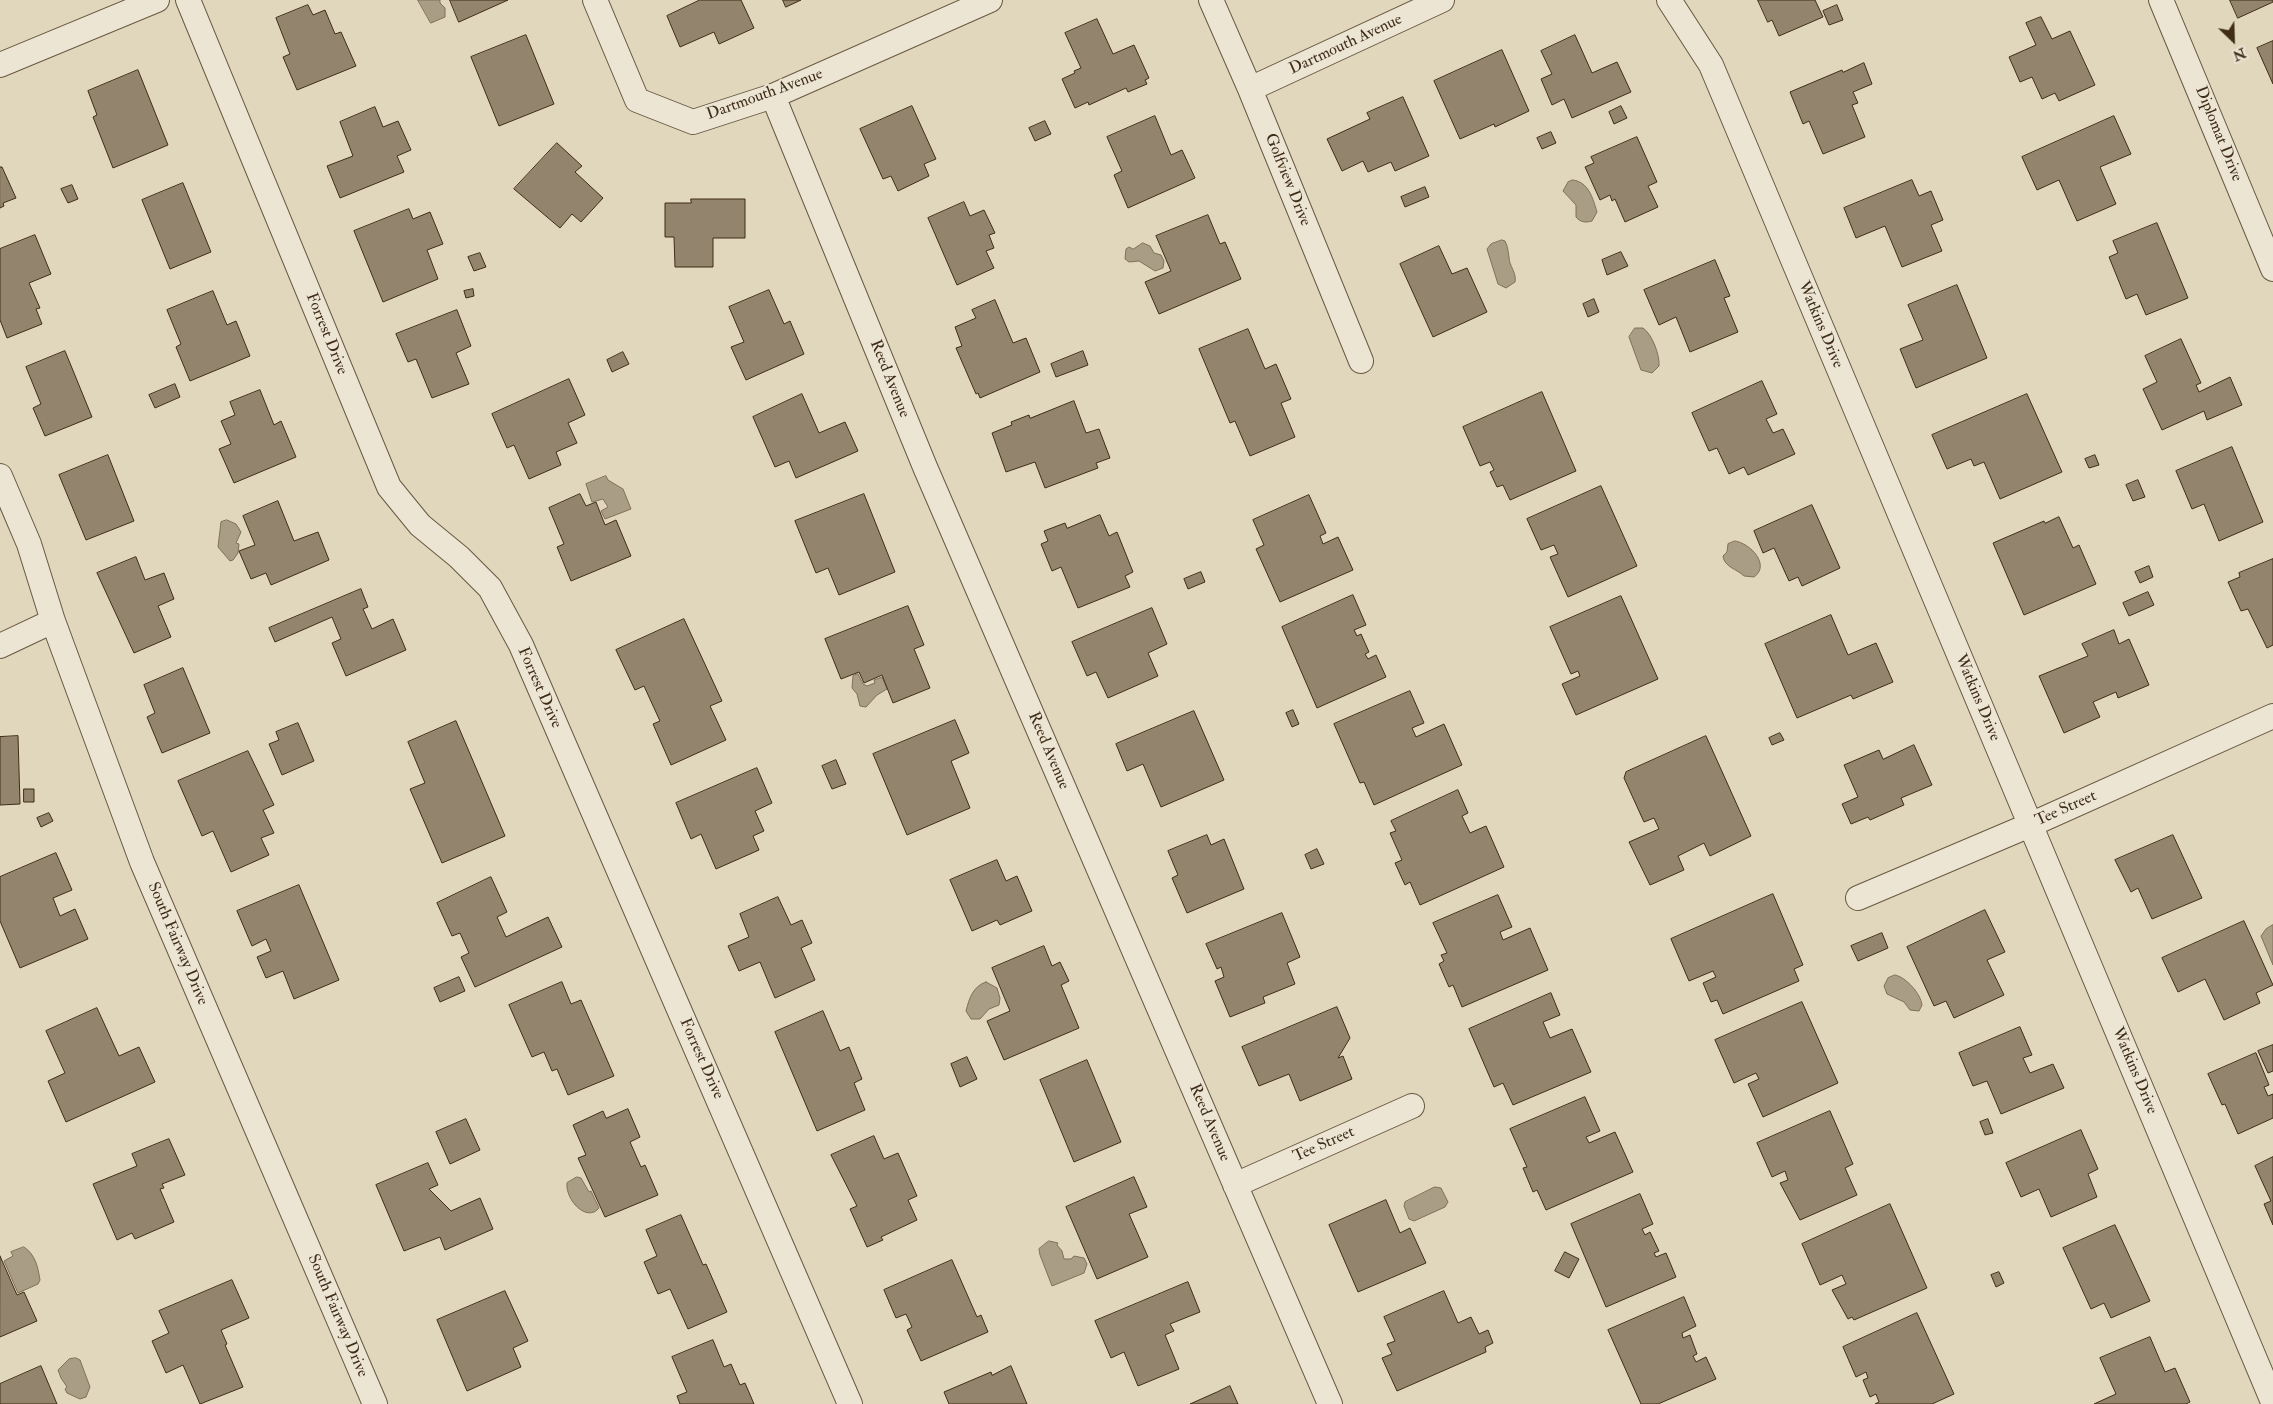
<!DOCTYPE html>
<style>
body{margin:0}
#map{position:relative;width:2273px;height:1404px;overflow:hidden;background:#e1d7bd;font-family:"IM FELL Double Pica",serif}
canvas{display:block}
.north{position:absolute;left:2208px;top:15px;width:50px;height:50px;-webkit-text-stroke:4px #ece5d4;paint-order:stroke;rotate:156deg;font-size:14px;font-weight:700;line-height:20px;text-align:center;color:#3f2d17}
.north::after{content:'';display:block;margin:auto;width:18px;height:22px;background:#3f2d17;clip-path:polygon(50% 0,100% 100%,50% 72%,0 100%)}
</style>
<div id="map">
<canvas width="2273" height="1404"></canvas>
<div class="north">N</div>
</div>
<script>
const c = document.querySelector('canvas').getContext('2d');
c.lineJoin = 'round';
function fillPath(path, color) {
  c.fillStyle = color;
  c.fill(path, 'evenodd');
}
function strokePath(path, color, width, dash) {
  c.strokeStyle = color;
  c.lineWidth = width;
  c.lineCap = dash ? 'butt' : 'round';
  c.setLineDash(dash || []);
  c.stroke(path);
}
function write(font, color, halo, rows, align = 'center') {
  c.font = font + ' "IM FELL Double Pica",serif';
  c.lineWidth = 4;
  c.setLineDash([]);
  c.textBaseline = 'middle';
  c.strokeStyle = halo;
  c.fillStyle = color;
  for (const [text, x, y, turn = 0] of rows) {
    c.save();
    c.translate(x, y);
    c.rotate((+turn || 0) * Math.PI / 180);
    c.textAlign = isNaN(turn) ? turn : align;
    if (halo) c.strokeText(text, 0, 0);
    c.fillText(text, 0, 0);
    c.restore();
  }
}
const water = new Path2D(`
 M418 0H440V3L445 8V17L431 23Z
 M1573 180C1589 182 1593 199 1597 212L1592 221C1585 223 1580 222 1576 217V205L1563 191 1568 182Z
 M1502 240 1505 241C1508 247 1508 251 1509 257 1509 266 1517 273 1515 282L1506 288 1498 284 1487 249 1491 244Z
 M1143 243 1150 246 1154 253 1161 255 1164 261 1163 268 1155 271 1139 261 1129 262 1125 259 1126 249 1129 247 1133 249Z
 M1635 328H1643C1652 334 1660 355 1659 366L1652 373 1641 370 1629 337Z
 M606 476 608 480 623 489 631 509 605 519 601 511 608 507 603 499 592 502 586 484Z
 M227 520 236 524 241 532 236 543 239 544 238 553 233 560 230 561 218 547 221 522Z
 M1735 541C1750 543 1771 565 1754 577L1744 576C1737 569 1724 567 1723 556L1727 552 1728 544Z
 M858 674 863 684 867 686 875 683 874 680 882 677 887 689 877 695 866 707 860 706 857 694 852 688 853 676Z
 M2273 925V965L2261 936 2266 929Z
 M1895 975C1906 977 1921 994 1922 1005L1919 1011 1910 1010 1904 1002 1887 994 1884 986 1888 978Z
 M986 982 997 988 1000 998 999 1005 989 1009 980 1019H971L966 1011C969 999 973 986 986 982Z
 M577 1177 581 1178 589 1192 591 1191 599 1208C587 1223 565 1200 567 1183Z
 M1435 1187 1441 1188 1448 1202 1445 1207 1414 1221 1409 1219 1404 1206 1405 1202Z
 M1049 1241 1058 1243 1057 1245 1062 1251 1064 1259H1071L1074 1256 1084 1258 1087 1264 1084 1273 1052 1286 1040 1255 1039 1249Z
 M24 1247C36 1255 38 1268 40 1280L38 1284 18 1293 4 1261 13 1256 11 1252Z
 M76 1358 80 1360 90 1387 86 1397 80 1399 67 1393 65 1389 67 1387 61 1378 58 1370 69 1359Z`);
const building = new Path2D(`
 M450 0H508L459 22Z
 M700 0H741L754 28 719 44 714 32 680 47 667 16Z
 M783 0H801L786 7Z
 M1758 0H1815L1823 17 1779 36 1772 20 1768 22Z
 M2230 0H2273V2L2238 18Z
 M308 5 313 15 325 10 335 34 341 32 356 66 297 90 283 57 290 54 276 18Z
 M1837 5 1843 20 1829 25 1823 11Z
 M2041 17 2052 39 2070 31 2095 85 2059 101 2055 93 2042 99 2032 77 2020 82 2009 57 2036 45 2026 23Z
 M1097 19 1113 54 1134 45 1149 78 1145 80 1147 84 1128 92 1126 88 1089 105 1088 102 1075 108 1062 79 1075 73 1074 71 1081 68 1065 33Z
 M526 35 554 104 499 126 471 57Z
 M1575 35 1592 73 1617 62 1631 92 1572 118 1564 99 1552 105 1541 79 1552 74 1541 51Z
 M2273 41V84L2257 48Z
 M1502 50 1529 111 1495 127 1494 124 1460 139 1434 81Z
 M1864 63 1872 84 1853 92 1858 103 1852 105 1865 137 1823 154 1809 121 1803 124 1790 92 1842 70 1843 72Z
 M138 70 168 145 113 168 93 117 97 115 88 91Z
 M1403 97 1429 156 1395 171 1391 162 1368 172 1363 161 1342 171 1327 139 1370 119 1367 113Z
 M912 106 936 159 924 164 929 176 898 191 891 176 883 179 860 129Z
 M1621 106 1627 118 1614 124 1609 112Z
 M375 107 383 127 398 121 411 150 397 156 404 172 340 198 327 166 353 156 340 122Z
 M1155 116 1171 155 1182 150 1195 178 1128 208 1114 175 1122 171 1107 137Z
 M2114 116 2131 154 2100 167 2116 204 2077 221 2059 180 2037 190 2022 157Z
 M1045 121 1051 134 1035 141 1029 128Z
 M1551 132 1556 143 1542 149 1537 138Z
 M1637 137 1657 182 1648 186 1658 207 1625 222 1615 199 1612 201 1610 195 1600 200 1585 167 1594 163 1591 157Z
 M557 143 582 166 575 172 603 198 581 222 572 214 560 228 514 189Z
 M0 167H2L16 198 3 203 4 206 0 208Z
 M1912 180 1919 196 1931 191 1943 220 1931 225 1942 251 1902 267 1885 226 1856 238 1844 208Z
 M183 183 211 252 170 269 142 200Z
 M72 185 78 199 68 203 61 189Z
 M1425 187 1429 197 1405 207 1401 197Z
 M691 199H745V238H713V267H675L674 237H665V203H691Z
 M964 202 970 216 984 210 995 233 989 235 994 248 986 251 994 268 957 285 928 218Z
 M409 209 413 219 430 212 443 244 427 250 438 279 383 302 354 231Z
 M1208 215 1220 244 1225 242 1241 279 1159 314 1145 282 1171 271 1156 236Z
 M2157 223 2188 298 2146 315 2137 294 2126 299 2109 257 2118 253 2113 241Z
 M35 235 51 274 29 283 40 308 36 309 42 324 7 338 0 320V249Z
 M1439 246 1452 274 1467 268 1487 312 1433 337 1400 264Z
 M1621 252 1628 266 1607 275 1602 260Z
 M480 253 486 267 474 271 468 257Z
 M1715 260 1730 296 1724 298 1738 332 1690 352 1676 317 1659 325 1644 290Z
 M1957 285 1987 358 1916 388 1900 349 1923 340 1908 305Z
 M473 289 474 296 466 298 464 291Z
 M769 290 784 324 790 321 804 354 746 380 731 347 744 342 729 307Z
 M213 291 227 325 236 321 250 356 190 381 176 347 181 344 167 310Z
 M1594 299 1599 312 1588 317 1583 304Z
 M995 300 1013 343 1026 338 1040 372 980 398 978 393 976 394 956 348 962 346 955 327 976 318 972 310Z
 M457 310 471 346 456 353 469 384 432 398 416 359 408 362 396 334Z
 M1248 329 1265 369 1276 364 1291 399 1281 403 1295 437 1250 456 1235 421 1230 423 1199 349Z
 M2181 339 2201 383 2196 385 2199 392 2230 377 2242 405 2207 420 2204 411 2162 430 2143 389 2157 382 2145 356Z
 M65 351 92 417 45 436 33 408 41 404 26 367Z
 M1083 351 1088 365 1056 377 1051 364Z
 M623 352 629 364 612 372 607 360Z
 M569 379 585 415 568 423 577 443 556 452 561 465 529 479 514 445 507 448 492 414Z
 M1762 381 1777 414 1766 419 1773 433 1783 429 1795 454 1748 475 1744 467 1729 474 1717 448 1709 451 1692 413Z
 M175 384 180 397 155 408 149 395Z
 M260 390 274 425 281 421 296 457 234 483 219 449 231 444 221 421 235 415 230 402Z
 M1542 392 1576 471 1510 500 1503 485 1497 487 1490 472 1494 470 1490 462 1480 466 1463 427Z
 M802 394 819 433 845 422 858 451 796 478 789 461 775 467 753 417Z
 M2027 394 2062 472 2000 499 1984 462 1974 466 1971 459 1947 469 1932 435Z
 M1074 401 1086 433 1099 429 1110 458 1096 463 1098 468 1045 488 1035 462 1006 472 992 433 1012 425 1011 422 1029 415 1030 418Z
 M2232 447 2263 522 2219 541 2204 504 2192 509 2176 471Z
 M108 455 134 521 86 540 59 475Z
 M2095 455 2099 465 2089 468 2085 459Z
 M2138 480 2145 497 2133 501 2126 485Z
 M1601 486 1637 566 1568 597 1550 557 1558 554 1554 545 1541 550 1527 519Z
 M580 494 586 506 596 502 605 525 616 520 631 556 571 581 557 547 564 544 549 508Z
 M864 494 895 572 839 595 828 568 816 573 795 521Z
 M1309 495 1326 533 1320 536 1323 544 1338 537 1353 570 1280 602 1256 549 1264 545 1253 520Z
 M278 501 294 541 318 532 329 560 271 585 266 573 251 579 239 551 255 545 243 516Z
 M1812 505 1840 568 1802 586 1798 577 1789 581 1774 548 1763 553 1754 531Z
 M1100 515 1109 536 1117 532 1133 572 1125 576 1130 587 1078 608 1061 567 1052 571 1041 544 1048 541 1044 531 1065 523 1067 528Z
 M2059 517 2073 548 2079 545 2096 584 2024 615 1993 543 2044 521 2045 523Z
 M136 557 145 580 164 573 174 599 158 606 171 637 134 653 97 573Z
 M2273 559V645L2267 648 2248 609 2241 611 2228 582 2240 577 2239 573Z
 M2149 566 2153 577 2140 583 2135 572Z
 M1201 572 1205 582 1188 589 1184 579Z
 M361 589 368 607 363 609 372 629 393 619 406 650 346 676 332 643 341 639 332 617 275 642 269 628Z
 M2148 592 2154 605 2129 616 2123 603Z
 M1353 595 1366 625 1354 630 1357 636 1361 634 1369 652 1365 654 1368 659 1376 655 1386 677 1317 708 1282 627Z
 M1621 596 1658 679 1576 715 1562 684 1580 676 1578 671 1571 674 1550 627Z
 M908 606 924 645 914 649 930 688 893 703 882 675 864 683 859 672 841 679 825 639Z
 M1152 608 1167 644 1148 653 1158 676 1108 698 1096 672 1087 676 1072 642Z
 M1831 615 1848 655 1876 643 1893 682 1853 699 1851 695 1797 718 1765 644Z
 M684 619 722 701 710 706 726 740 671 765 653 724 660 721 644 686 635 690 616 650Z
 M2114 630 2119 644 2129 639 2149 685 2118 698 2116 692 2093 702 2100 717 2064 733 2039 676 2088 656 2082 644Z
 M183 668 210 733 162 753 147 717 155 713 144 685Z
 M1410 691 1424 723 1412 728 1416 737 1444 724 1462 765 1374 805 1364 782 1360 783 1334 724Z
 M1293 710 1299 724 1292 727 1286 713Z
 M1194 711 1224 780 1161 807 1143 764 1127 771 1116 744Z
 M955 720 969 753 951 761 970 808 907 835 873 754Z
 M456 721 505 836 442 863 410 789 425 783 408 742Z
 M298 723 314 761 282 775 269 744 279 740 276 732Z
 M1780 733 1784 740 1772 745 1769 738Z
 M18 736 20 804 0 805V737Z
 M1706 736 1751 836 1710 856 1704 843 1678 856 1684 870 1650 885 1629 842 1659 829 1654 818 1644 822 1624 778 1626 772Z
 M1914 745 1932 785 1901 798 1904 805 1870 820 1868 817 1851 824 1842 804 1858 797 1844 765 1879 750 1883 759Z
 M248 751 274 805 263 810 274 833 261 838 269 855 231 872 213 831 202 836 178 781Z
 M836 760 846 784 832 789 822 766Z
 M757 768 772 803 755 811 764 831 753 836 759 850 716 869 701 834 691 839 676 803Z
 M24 789H34V802H24Z
 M1458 790 1468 813 1462 816 1470 833 1486 826 1504 867 1420 905 1410 882 1405 885 1395 863 1402 860 1390 833 1396 831 1391 821Z
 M49 813 53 821 41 827 37 818Z
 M1207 835 1211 845 1224 839 1244 889 1187 913 1172 878 1178 875 1168 851Z
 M2173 835 2202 898 2152 919 2138 888 2131 892 2115 860Z
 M1317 849 1324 864 1311 869 1305 855Z
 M56 853 72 890 53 898 60 916 75 909 88 939 20 968 0 921V877Z
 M997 860 1006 881 1017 876 1032 911 1000 925 997 920 972 931 950 880Z
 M491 877 507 912 497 917 506 937 548 917 562 947 475 987 461 957 469 953 460 933 452 936 437 903Z
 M299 885 339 980 294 999 283 971 266 978 257 957 271 951 266 939 252 946 237 911Z
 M1773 894 1803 965 1794 969 1799 981 1723 1014 1717 1000 1711 1002 1703 983 1716 977 1713 971 1689 981 1671 939Z
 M1498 895 1512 927 1500 932 1503 940 1530 928 1548 970 1462 1007 1453 985 1449 987 1439 964 1444 961 1441 955 1447 953 1433 923Z
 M778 897 791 925 802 920 812 943 801 948 815 980 775 998 760 962 739 971 728 946 749 937 740 914Z
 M1985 910 2005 952 1987 960 2004 995 1954 1018 1946 1001 1934 1006 1907 947Z
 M1282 913 1300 957 1287 963 1295 984 1263 997 1265 1003 1230 1017 1215 981 1224 977 1221 967 1217 969 1206 944Z
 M2244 921 2273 985 2256 993 2260 1003 2224 1020 2205 979 2178 992 2162 958Z
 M1882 933 1888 948 1858 961 1851 946Z
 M1044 946 1052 966 1060 962 1069 981 1061 985 1079 1028 1004 1060 987 1021 1010 1011 992 968Z
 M459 977 465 991 440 1002 434 988Z
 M562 982 571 1004 581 1000 614 1076 568 1095 557 1069 552 1071 544 1052 532 1057 509 1005Z
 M1551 993 1560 1015 1543 1022 1550 1038 1572 1029 1591 1072 1513 1105 1503 1083 1494 1087 1469 1029Z
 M1802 1002 1838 1083 1763 1117 1748 1084 1759 1079 1756 1073 1734 1083 1715 1040Z
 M1337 1007 1350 1038 1338 1058 1343 1056 1352 1079 1300 1101 1289 1074 1259 1086 1242 1047Z
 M97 1008 119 1056 139 1047 155 1082 66 1122 48 1081 65 1073 46 1031Z
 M823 1011 840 1051 849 1047 862 1079 854 1083 865 1110 817 1131 775 1032Z
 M2020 1027 2032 1055 2023 1058 2030 1073 2053 1064 2064 1088 2001 1114 1987 1081 1973 1086 1959 1053Z
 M2273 1045V1071L2268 1073 2258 1051Z
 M2256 1053 2269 1085 2264 1087 2268 1096 2273 1094V1118L2238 1134 2225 1104 2222 1105 2208 1074Z
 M967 1057 977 1079 960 1087 951 1064Z
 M1087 1060 1121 1142 1074 1162 1040 1080Z
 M1585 1097 1600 1131 1586 1137 1589 1143 1615 1132 1633 1172 1546 1210 1537 1190 1533 1192 1523 1168 1527 1167 1510 1129Z
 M628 1109 640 1137 630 1142 641 1167 645 1165 658 1195 605 1217 578 1158 586 1155 573 1125 603 1111 606 1118Z
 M1830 1111 1853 1164 1845 1168 1857 1195 1800 1220 1780 1183 1788 1180 1785 1171 1772 1177 1757 1143Z
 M466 1119 480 1150 450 1164 436 1132Z
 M1988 1119 1993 1133 1985 1135 1980 1122Z
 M2081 1130 2098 1169 2088 1174 2097 1197 2051 1217 2039 1189 2021 1197 2006 1163Z
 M874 1136 884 1159 898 1153 917 1196 908 1200 917 1220 881 1237 883 1240 867 1247 850 1209 857 1206 831 1155Z
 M169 1139 185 1175 162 1184 164 1188 160 1189 174 1222 135 1239 132 1233 117 1240 93 1184 137 1166 132 1154Z
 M2273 1157V1225L2264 1204 2271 1201 2255 1166Z
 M428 1163 438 1185 429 1189 451 1211 480 1198 493 1229 445 1250 440 1237 404 1251 376 1185Z
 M1134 1177 1147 1207 1129 1214 1148 1257 1097 1279 1066 1207Z
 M1640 1194 1653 1224 1642 1229 1645 1235 1650 1232 1659 1251 1654 1253 1656 1257 1666 1253 1676 1277 1606 1307 1571 1224Z
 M1386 1200 1400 1233 1410 1228 1426 1263 1358 1292 1329 1225Z
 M1890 1204 1927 1288 1854 1320 1852 1317 1848 1319 1832 1290 1846 1284 1842 1275 1820 1285 1802 1244Z
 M681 1215 703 1265 706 1264 727 1312 688 1329 670 1289 658 1294 644 1262 657 1256 646 1230Z
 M2115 1225 2150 1301 2111 1318 2104 1303 2091 1309 2063 1248Z
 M1565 1252 1579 1259 1569 1278 1555 1271Z
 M0 1256 17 1295 24 1292 37 1321 0 1337Z
 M952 1260 977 1317 981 1315 988 1332 921 1361 907 1330 912 1327 906 1314 896 1318 884 1290Z
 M1999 1272 2004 1283 1996 1287 1991 1275Z
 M232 1280 249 1318 221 1330 227 1344 225 1345 243 1387 200 1404 183 1365 166 1373 152 1341 169 1333 159 1311Z
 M1188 1282 1200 1312 1170 1324 1174 1331 1165 1335 1179 1369 1138 1386 1124 1352 1111 1358 1095 1321Z
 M505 1291 528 1341 513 1348 521 1367 467 1391 437 1320Z
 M1444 1291 1458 1323 1471 1317 1479 1334 1488 1330 1493 1343 1485 1347 1486 1352 1397 1391 1382 1358 1392 1354 1387 1344 1395 1341 1384 1317Z
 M1684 1297 1696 1326 1682 1333 1683 1338 1690 1335 1697 1354 1693 1356 1696 1362 1706 1357 1716 1379 1658 1404H1641L1608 1330Z
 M1917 1313 1954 1394 1932 1404H1875L1879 1402 1876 1394 1870 1397 1863 1380 1868 1378 1866 1372 1856 1377 1843 1347Z
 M2150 1337 2165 1372 2175 1368 2190 1402 2186 1404H2094L2116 1394 2100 1358Z
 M713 1340 724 1367 731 1364 740 1385 745 1383 754 1404H680L677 1396 687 1392 672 1357Z
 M41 1366 57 1404H0V1384Z
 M1011 1366 1027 1404H949L944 1392 991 1372 992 1375Z
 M1230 1386 1238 1404H1190L1217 1392Z`);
const minor = new Path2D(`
 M188 0 389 487 420 525 459 557 490 588 521 645 850 1404
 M595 0 637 100 693 122 773 96 990 0
 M1211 0 1250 89 1361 361
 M1669 0 1711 65 2273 1402
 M2161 0 2273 269
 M0 65 157 0
 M1250 89 1442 0
 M773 96 925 467 1330 1404
 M0 476 29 544 53 621 142 862 375 1404
 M0 646 53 621
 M1858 898 2030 825 2273 716
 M1235 1185 1412 1106`);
const streetNames = [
 ["Dartmouth Avenue",1346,45,-25],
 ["Dartmouth Avenue",765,95,-20],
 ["Diplomat Drive",2218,134,68],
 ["Golfview Drive",1287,180,68],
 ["Watkins Drive",1820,325,67],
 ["Forrest Drive",326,334,68],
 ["Reed Avenue",889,379,68],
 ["Forrest Drive",539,688,66],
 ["Watkins Drive",1977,698,67],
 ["Reed Avenue",1048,751,67],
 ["Tee Street",2066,809,-24],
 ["South Fairway Drive",177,944,67],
 ["Forrest Drive",701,1059,66],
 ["Watkins Drive",2134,1071,67],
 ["Reed Avenue",1209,1123,67],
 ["Tee Street",1324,1145,-24],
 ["South Fairway Drive",337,1316,67]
];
fillPath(water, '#aa9d85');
strokePath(water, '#7f7059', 1);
fillPath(building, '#93856d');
strokePath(building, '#3f2d17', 1);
strokePath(minor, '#685840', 26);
strokePath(minor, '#ece5d4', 24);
write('16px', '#3f2d17', '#ece5d4', streetNames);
</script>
